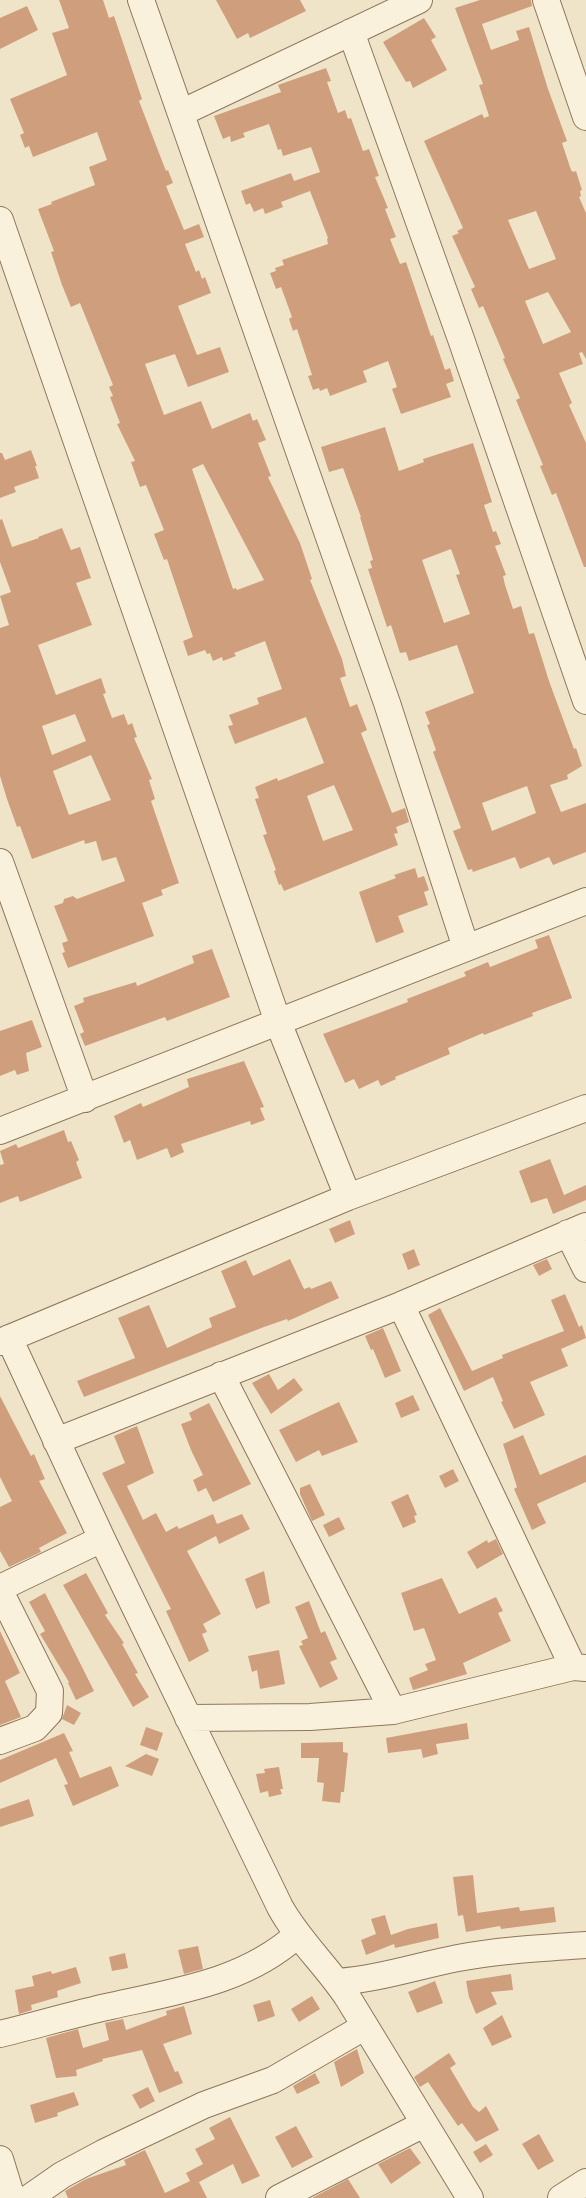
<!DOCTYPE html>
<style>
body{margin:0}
canvas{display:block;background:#f0e4c8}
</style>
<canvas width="586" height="2198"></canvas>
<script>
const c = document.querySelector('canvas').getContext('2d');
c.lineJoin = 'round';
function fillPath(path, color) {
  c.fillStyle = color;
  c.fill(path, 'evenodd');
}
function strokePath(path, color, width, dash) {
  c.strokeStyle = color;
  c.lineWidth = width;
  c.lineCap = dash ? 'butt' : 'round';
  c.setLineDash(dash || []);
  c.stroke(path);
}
const building = new Path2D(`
 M59 0H103L109 18 114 16 142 99 139 101 166 171 168 170 173 183 166 186 184 230 199 224 204 237 185 244 196 272 199 270 202 279 205 277 211 293 178 306 197 355 220 347 229 372 188 387 175 354 145 364 164 415 201 401 212 429 250 413 253 421 257 419 266 440 258 443 271 476 268 477 300 543 312 579 310 580 342 659 346 676 340 678 350 707 357 704 367 730 361 733 392 813 405 808 409 822 396 827 398 833 394 834 398 845 284 891 281 884 279 885 274 871 276 870 263 835 267 834 255 799 259 798 255 787 277 778 278 781 324 763 306 717 235 744 228 726 233 725 229 715 259 704 257 698 282 689 265 641 234 653 236 656 223 661 222 657 213 661 210 653 207 654 205 650 188 656 183 641 193 637 167 559 164 560 154 534 164 530 146 485 140 487 131 462 135 461 117 424 120 423 110 397 113 396 109 387 113 385 80 303 71 307 62 285 51 252 54 251 38 209 52 204 51 202 95 185 89 167 107 160 97 132 33 157 29 146 25 148 20 135 24 133 10 99 67 75 52 33 69 28ZM203 464 264 580 237 590 236 588 233 589 192 469ZM334 785 353 830 323 841 307 796Z
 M216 0H300L306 11 250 38 248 33 237 39Z
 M480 0H531L532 6 482 24 491 50 519 40 516 31 529 27 548 89 567 141 562 143 571 170 573 172 576 171 582 190 580 191 581 196 579 197 586 213V359L582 352 579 353 583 364 559 373 572 403 569 405 586 443V567H584L556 493 552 495 540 466 543 465 516 400 520 398 503 359 505 358 483 306 479 308 471 289 475 287 452 236 459 233 457 231 463 228 424 141 482 114 484 118 489 116 479 85 483 84 455 8ZM536 211 556 259 529 269 508 220ZM548 292 571 332 543 344 525 301Z
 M27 6 38 30 0 49V18Z
 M424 18 436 37 431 40 447 70 413 88 410 81 406 82 383 42Z
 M326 68 331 81 327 82 338 113 345 110 348 119 351 118 363 151 369 149 379 176 375 177 388 208 385 209 396 237 390 239 400 264 406 262 431 336 433 335 445 370 450 368 454 381 446 384 451 397 401 414 392 389 397 387 388 361 363 371 367 382 330 396 327 388 320 391 319 388 313 390 308 376 312 375 297 329 293 331 289 319 292 317 281 287 276 289 270 273 276 271 275 268 284 265 282 260 328 244 327 239 328 238 310 191 281 202 283 207 265 214 263 208 254 212 250 203 246 205 241 191 291 173 294 181 320 172 311 147 283 156 281 149 278 150 269 124 243 133 245 137 231 142 230 136 223 139 214 116 281 92 278 85Z
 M385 427 399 471 424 462 423 459 473 443 492 502 484 505 493 532 496 531 501 544 495 546 506 575 503 576 505 585 513 609 521 606 529 634 534 633 549 681 574 749 576 748 582 766 567 775 568 779 550 785 561 812 586 803V852L553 865 549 857 520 869 515 857 473 872 472 869 468 870 453 831 461 828 433 752 436 750 427 725 430 724 425 712 474 693 457 645 409 661 406 652 400 653 391 625 387 627 368 569 372 568 370 561 373 560 360 517H361L343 468 329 472 321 447ZM451 549 460 574 456 575 470 614 444 623 422 560ZM527 786 536 813 492 831 482 803Z
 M31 450 37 466H35L39 478 14 487 16 492 0 498V453H2L5 460Z
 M2 519 12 547 39 538 38 537 62 528 71 550 80 547 91 578 76 583 92 625 38 645 56 695 101 678 106 693 103 694 112 718 124 714 128 725 132 723 137 737 134 738 152 779 149 780 155 799 151 801 179 883 161 890 163 895 142 903 154 936 68 968 62 953 65 952 62 943 68 941 54 906 63 903 64 899 73 896 77 899 125 881 116 857 102 861 96 841 85 844 84 840 32 859 20 826 17 827 7 799 0 776V628L9 625 0 596 11 592 0 562V520ZM75 714 86 741 52 755 42 726ZM91 755 111 800 69 815 53 771Z
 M415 868 418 878 424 876 429 890 424 892 428 905 398 916 404 932 376 943 359 892 396 878 394 875Z
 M549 935 572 998 532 1013 533 1016 484 1035 483 1033 448 1048 450 1054 395 1077 396 1079 381 1086 378 1080 359 1089 354 1079 345 1083 323 1034 408 1002 407 999 466 976 464 972 488 962 490 967 538 948 535 940Z
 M212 949 230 997 167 1021 165 1017 85 1046 80 1034 84 1032 74 1006 84 1002 83 998 136 982 137 986 194 963 192 956Z
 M32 1020 42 1047 26 1053 29 1071 17 1075 15 1070 0 1076V1031Z
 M244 1061 264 1107 260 1108 265 1120 251 1125 250 1121 181 1144 184 1152 171 1158 167 1148 137 1160 130 1140 124 1143 114 1116 141 1103 143 1107 189 1087 187 1079Z
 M64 1130 68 1142 71 1141 79 1160 76 1162 82 1178 20 1202 18 1196 0 1203V1165L4 1164 0 1151 16 1144 18 1148Z
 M550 1159 564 1195 586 1185V1200L553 1214 547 1198 531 1203 519 1171Z
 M350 1220 355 1234 335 1243 329 1229Z
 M414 1249 420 1265 408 1270 402 1254Z
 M290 1259 304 1289 310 1287 311 1289 331 1281 339 1298 288 1321 287 1319 264 1327 84 1397 77 1381 135 1358 118 1318 149 1305 167 1348 212 1327 209 1318 236 1307 221 1271 246 1260 253 1276Z
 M547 1259 552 1269 539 1276 533 1265Z
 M565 1294 579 1327 582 1325 586 1338 561 1349 568 1366 530 1382 545 1415 514 1429 501 1402 503 1401 493 1377 464 1391 428 1315 440 1308 472 1371 503 1358 502 1355 564 1331 551 1300Z
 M383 1328 401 1371 385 1378 373 1349 371 1350 365 1336Z
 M269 1374 278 1390 294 1378 303 1390 271 1414 252 1383Z
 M413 1395 420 1410 401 1418 395 1403Z
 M0 1396 31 1456 34 1454 45 1479 39 1481 67 1533 39 1548 41 1552 9 1567 0 1551V1507L12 1501 0 1477Z
 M339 1402 358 1442 322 1456 319 1450 296 1462 279 1430Z
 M209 1403 251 1484 213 1502 206 1488 198 1492 193 1480 203 1475 191 1450 181 1424 192 1420 189 1413Z
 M137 1426 154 1473 127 1486 143 1520 156 1513 166 1532 177 1526 179 1529 213 1514 217 1524 242 1514 250 1529 219 1544 216 1536 187 1551 221 1614 203 1624 207 1632 202 1634 209 1651 189 1662 166 1611 171 1609 102 1473 125 1463 114 1436Z
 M523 1435 540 1475 586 1455V1482L537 1504 546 1523 532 1530 514 1489 517 1487 503 1444Z
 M453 1469 459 1481 445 1488 439 1476Z
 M310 1484 325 1515 312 1521 300 1494V1488Z
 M408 1494 417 1515 414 1516 416 1522 403 1528 391 1502Z
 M339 1517 345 1529 329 1537 323 1525Z
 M496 1539 503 1554 477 1569 467 1552 487 1540 488 1543Z
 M264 1571 270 1603 256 1609 245 1579Z
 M86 1573 108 1613 105 1615 124 1643 122 1644 138 1673 135 1674 149 1697 133 1707 63 1585Z
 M442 1578 459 1614 496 1597 503 1611 498 1613 511 1641 463 1663 467 1674 413 1690 409 1678 428 1670 425 1664 436 1660 424 1628 414 1631 401 1593Z
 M45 1593 94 1691 76 1700 68 1683 69 1682 40 1634 45 1631 29 1602Z
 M309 1601 321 1633 325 1631 337 1659 330 1662 338 1679 320 1688 299 1646 303 1645 301 1641 308 1638 295 1607Z
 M0 1631 20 1673 5 1681 21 1717 0 1725Z
 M279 1650 285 1684 260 1689 257 1670 252 1672 248 1656Z
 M67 1705 81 1713 74 1725 62 1719Z
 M467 1723 469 1739 436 1744 438 1754 423 1758 421 1749 388 1753 386 1738Z
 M146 1727 163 1733 157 1751 140 1745Z
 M64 1733 73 1751 69 1752 80 1778 111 1766 119 1786 73 1806 64 1785 68 1784 56 1758 0 1783V1760Z
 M343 1742V1752L348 1753 344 1792H341L340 1803 322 1801 324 1783 317 1782 319 1758H301V1743Z
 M146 1754 159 1759 152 1776 125 1766Z
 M279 1767 283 1789H280L282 1794 269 1797 268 1791 260 1793 256 1774 265 1773 264 1769Z
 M29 1799 34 1816 0 1827V1809Z
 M473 1875 477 1913 519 1907 520 1911 554 1907 556 1922 501 1929 500 1926 466 1932 463 1915 458 1916 453 1877Z
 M385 1915 391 1935 408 1929 437 1923 439 1938 395 1948 394 1944 366 1955 361 1940 376 1934 371 1919Z
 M198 1946 203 1969 184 1974 178 1950Z
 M125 1953 128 1968 112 1971 109 1957Z
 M76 1967 81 1983 57 1991 58 1997 31 2005 32 2010 19 2014 15 1990 34 1986 32 1976 51 1971 52 1974Z
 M511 1974 513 1990 491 1992 497 2004 476 2014 469 1997 466 1981Z
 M435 1981 443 2003 417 2013 408 1992Z
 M312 1996 320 2009 299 2022 291 2009Z
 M270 2000 275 2016 258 2022 253 2005Z
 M184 2006 192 2034 163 2044 175 2072 178 2071 183 2083 159 2093 142 2050 102 2059 103 2061 76 2070 77 2076 56 2078 46 2038 78 2029 83 2048 109 2040 105 2023 123 2019 126 2030 167 2015 166 2011Z
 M502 2015 512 2037 492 2046 483 2028Z
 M357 2049 364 2073 341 2087 334 2062Z
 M449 2053 456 2064 450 2068 473 2107 479 2112 486 2106 499 2130 476 2142 462 2123 458 2126 428 2082 420 2087 414 2077Z
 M315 2073 320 2083 297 2094 293 2086Z
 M148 2087 155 2101 140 2109 132 2095Z
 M74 2092 79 2105 57 2113 58 2116 35 2123 30 2105Z
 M230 2117 260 2176 242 2184 233 2164 199 2182 207 2198H68L65 2191 86 2179 126 2165 124 2160 145 2150 165 2193 190 2181 186 2173 203 2164 195 2149 215 2139 209 2128Z
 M296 2126 313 2157 292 2168 275 2137Z
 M539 2134 554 2161 538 2170 522 2144Z
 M486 2144 493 2155 480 2163 473 2152Z
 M410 2148 421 2163 391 2184 378 2164Z
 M348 2179 360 2198H312Z`);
const minor = new Path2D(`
 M141 0 387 703 466 948
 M546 0 586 117
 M351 32 461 339 586 701
 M181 113 419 0
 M0 220 278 1022 348 1197
 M0 862 85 1099
 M0 1131 586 901
 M568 1233 586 1269
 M401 1305 573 1667
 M9 1338 102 1539 280 1907C298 1940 327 1966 348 1998L470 2198
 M0 1342 348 1197 586 1108
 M221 1375 393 1711
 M56 1441 401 1305 586 1226
 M0 1588 102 1539
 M0 1591 50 1691 49 1713 35 1728 0 1741
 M188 1718 310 1717 393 1711 573 1667 586 1668
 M337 1982C379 1979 417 1966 458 1958 500 1950 543 1948 586 1945
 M0 2034C37 2025 74 2014 111 2006 177 1991 245 1982 297 1935
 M0 2159 12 2198
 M29 2198 62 2175 103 2153 204 2105 273 2080 364 2027
 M279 2198 424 2124
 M561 2198 586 2182`);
fillPath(building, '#cf9f7d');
strokePath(minor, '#8d765c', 28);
strokePath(minor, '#faf1dc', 26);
</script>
